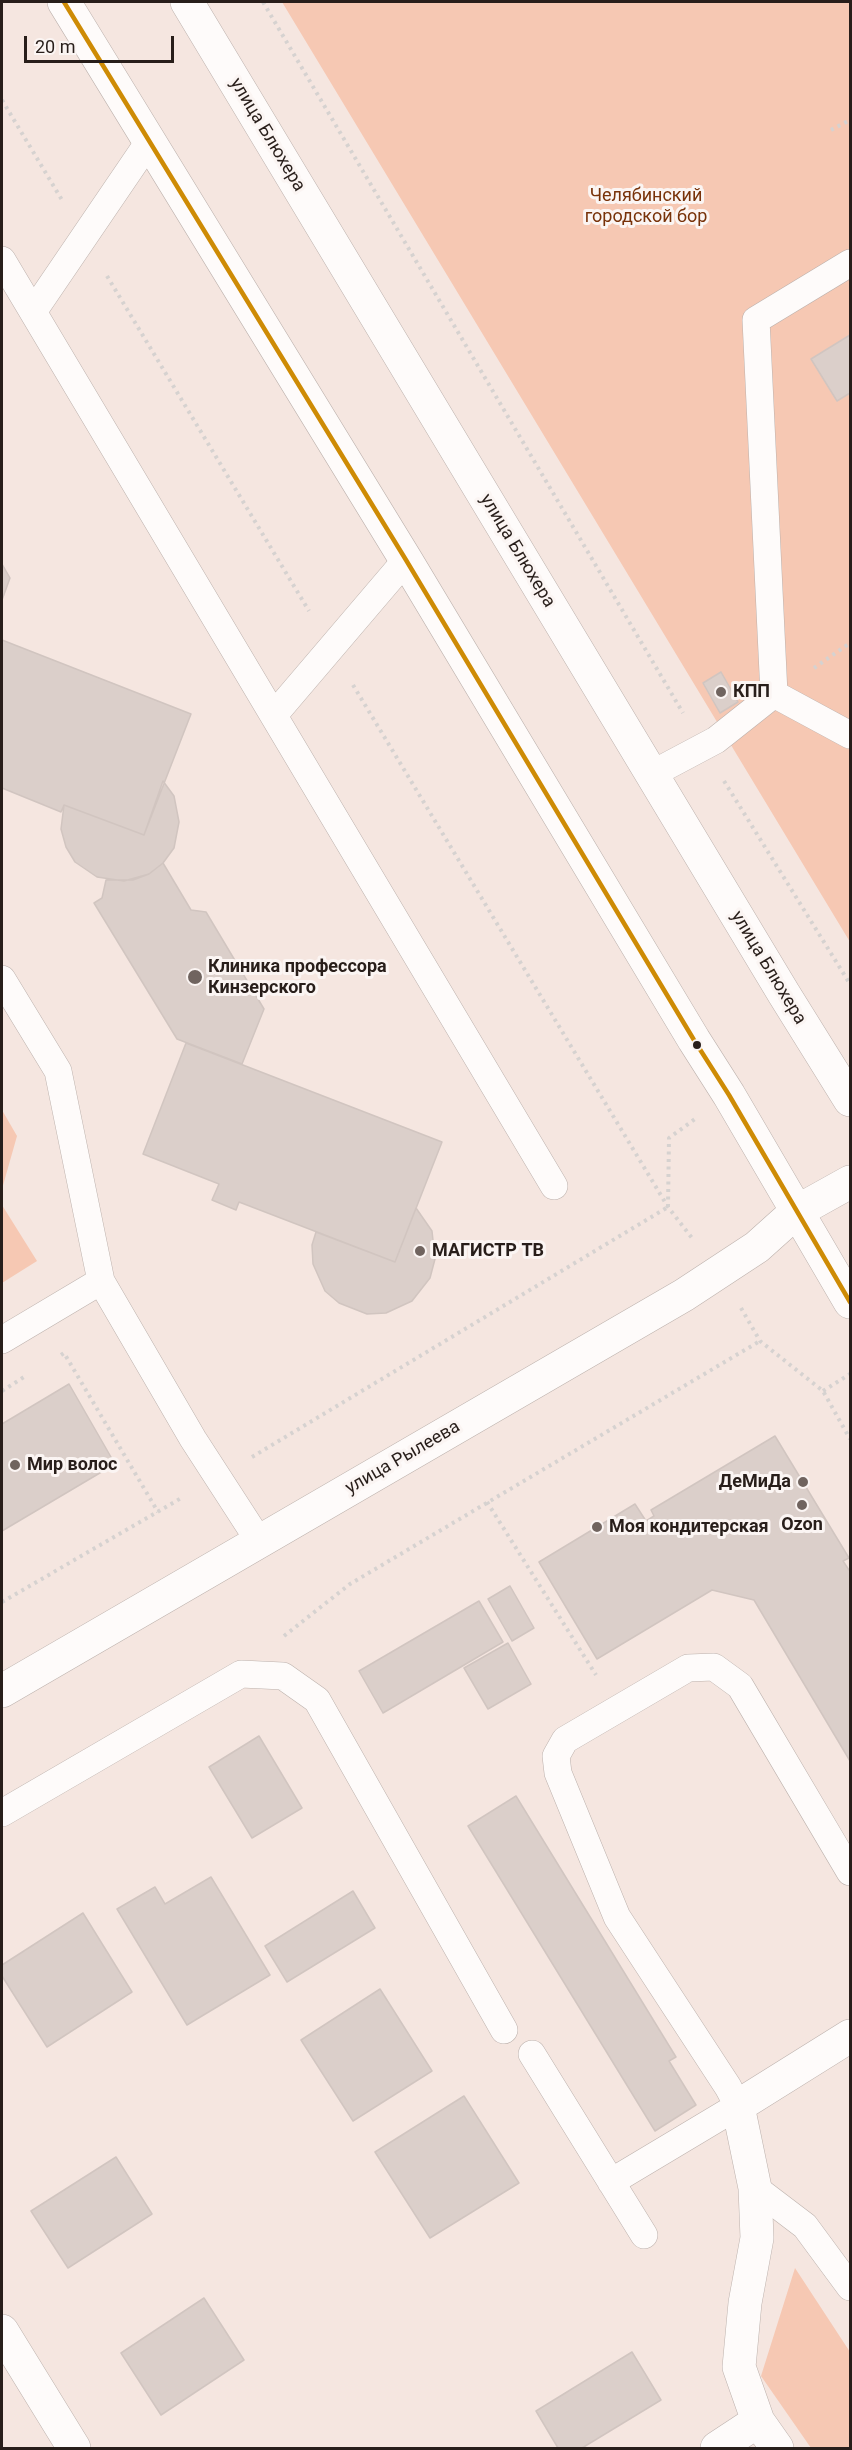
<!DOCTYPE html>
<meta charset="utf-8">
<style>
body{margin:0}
#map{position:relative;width:852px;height:2450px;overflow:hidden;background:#f5e6e0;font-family:Roboto,sans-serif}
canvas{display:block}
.frame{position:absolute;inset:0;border:3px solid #281e1a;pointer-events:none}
.scale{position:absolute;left:24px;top:36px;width:150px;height:27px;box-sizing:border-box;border:3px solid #281e1a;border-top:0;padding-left:8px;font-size:18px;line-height:21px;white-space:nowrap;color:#281e1a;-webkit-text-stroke:4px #fbf5f3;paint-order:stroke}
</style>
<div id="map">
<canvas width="852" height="2450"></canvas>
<div class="frame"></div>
<div class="scale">20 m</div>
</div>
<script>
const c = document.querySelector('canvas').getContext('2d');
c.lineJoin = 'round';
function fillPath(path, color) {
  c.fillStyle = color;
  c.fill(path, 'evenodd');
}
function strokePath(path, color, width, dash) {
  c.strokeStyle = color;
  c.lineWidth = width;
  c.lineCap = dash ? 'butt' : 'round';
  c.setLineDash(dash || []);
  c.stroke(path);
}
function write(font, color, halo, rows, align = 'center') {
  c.font = font + ' Roboto,sans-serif';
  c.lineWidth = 6;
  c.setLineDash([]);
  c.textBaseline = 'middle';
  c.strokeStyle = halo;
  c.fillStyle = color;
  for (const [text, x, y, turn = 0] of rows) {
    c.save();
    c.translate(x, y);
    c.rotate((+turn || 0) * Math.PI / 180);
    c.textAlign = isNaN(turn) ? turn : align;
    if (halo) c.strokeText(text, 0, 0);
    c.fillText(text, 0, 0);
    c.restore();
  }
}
const green = new Path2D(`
 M282 2H850V942Z
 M2 1110 17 1136 2 1189Z
 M2 1205 37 1261 2 1283Z
 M795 2268 850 2352V2448H811L761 2376Z`);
const building = new Path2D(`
 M850 335V393L837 401 811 359Z
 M2 564 10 578 2 600Z
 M2 640 191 714 144 835 64 805 61 812 2 788Z
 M721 672 738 702 720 713 703 683Z
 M163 781 174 796 179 822 174 848 163 863 149 874 124 881 97 877 75 862 66 847 61 829 64 805 144 835Z
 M163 863 191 910 206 912 264 1009 242 1064 177 1039 94 903 102 898 106 880H133L149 874Z
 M186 1043 442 1142 395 1262 239 1202 236 1210 212 1200 219 1184 143 1154Z
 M416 1208 432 1231 435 1259 430 1278 412 1301 386 1313 367 1314 339 1303 325 1291 313 1264 312 1245 316 1232 395 1262Z
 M69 1384 115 1464 2 1531V1424Z
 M775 1436 849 1558 843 1561 849 1570 850 1569V1761L754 1600 712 1590 597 1659 539 1562 635 1504 646 1521 654 1516 651 1510Z
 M510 1586 534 1628 512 1641 488 1599Z
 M479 1601 503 1642 383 1713 359 1671Z
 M508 1643 531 1684 488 1709 464 1668Z
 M259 1736 302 1808 252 1838 209 1767Z
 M516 1796 676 2057 669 2061 696 2105 655 2131 468 1826Z
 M211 1877 270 1975 187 2025 117 1909 155 1887 165 1904Z
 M353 1891 375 1928 287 1982 265 1946Z
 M83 1913 132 1992 47 2047 2 1976V1965Z
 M380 1989 432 2071 353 2121 301 2040Z
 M464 2096 519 2183 430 2238 375 2152Z
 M116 2157 152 2214 68 2268 31 2211Z
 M204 2298 244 2360 161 2415 121 2353Z
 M632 2352 661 2400 582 2448H558L536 2411Z`);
const path = new Path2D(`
 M263 2 683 713
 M2 100 62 200
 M831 130 850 120
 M107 276 309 611
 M814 668 850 643
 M353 685 668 1207 692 1238
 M724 781 850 984
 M668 1207 669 1138 695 1119
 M741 1308 760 1341 823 1391 850 1439
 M61 1355 64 1353 158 1512
 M2 1391 24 1377
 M823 1391 850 1374
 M252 1457 668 1207
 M487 1502 596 1675
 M2 1602 183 1497
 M284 1636 350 1584 760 1341`);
const service = new Path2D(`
 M2 260 554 1186
 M33 312 150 140
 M774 694 756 320 850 263
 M774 694 850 735
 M274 715 406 560
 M652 774 716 740 774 694
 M2 979 58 1071 101 1281
 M2 1340 101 1281 193 1439 259 1541
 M2 1813 241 1674 283 1676 317 1700 504 2030
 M532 2054 644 2235
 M611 2182 738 2106 728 2087 617 1917 558 1773 556 1756 565 1740 688 1668 714 1667 740 1686 850 1872
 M755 2188 805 2226 850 2287`);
const minor = new Path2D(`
 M2 2331 74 2448
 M717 2448 758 2421
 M777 2448 758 2421 739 2367 745 2303 757 2238 755 2188 738 2106 850 2036`);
const tertiary = new Path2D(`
 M2 1691 684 1295 757 1247 796 1212`);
const primary = new Path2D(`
 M64 2 406 560 694 1040 729 1095 850 1302
 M187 2 784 994 850 1100
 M796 1212 850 1182`);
const bus1 = new Path2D(`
 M64 2 406 560 694 1040 729 1095 850 1302`);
const markers = [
 [721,692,6,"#70645f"],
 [195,977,8,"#70645f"],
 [697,1045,5,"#281e1a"],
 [420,1251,6,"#70645f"],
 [15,1465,6,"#70645f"],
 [803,1482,6,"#70645f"],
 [802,1505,6,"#70645f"],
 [597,1527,6,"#70645f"]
];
const streetNames = [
 ["улица Блюхера",267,135,59],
 ["улица Блюхера",517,551,59],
 ["улица Блюхера",768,968,59],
 ["улица Рылеева",403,1458,-30]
];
const parkNames = [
 ["Челябинский",646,196],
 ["городской бор",646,217]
];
const poiNames = [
 ["КПП",733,692],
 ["Клиника профессора",208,967],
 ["Кинзерского",208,988],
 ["МАГИСТР ТВ",432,1251],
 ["Мир волос",27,1465],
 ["ДеМиДа",791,1482,"right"],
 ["Ozon",802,1525,"center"],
 ["Моя кондитерская",609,1527]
];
fillPath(green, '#f6c8b3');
fillPath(building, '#dbcfca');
strokePath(building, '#d1c5c0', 1.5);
strokePath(service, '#bcb1ac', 28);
strokePath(minor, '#bcb1ac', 34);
strokePath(tertiary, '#bcb1ac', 34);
strokePath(primary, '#bcb1ac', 34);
strokePath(path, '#d6d2d0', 4, [3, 4.5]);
strokePath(service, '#fefbfa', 27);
strokePath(minor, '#fefbfa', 33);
strokePath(tertiary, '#fefbfa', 33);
strokePath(primary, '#fefbfa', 33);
strokePath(bus1, '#ce8b05', 4.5);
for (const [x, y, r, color] of markers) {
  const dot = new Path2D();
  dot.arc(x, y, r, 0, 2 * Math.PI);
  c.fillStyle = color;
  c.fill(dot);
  strokePath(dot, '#fbf5f3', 2);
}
write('18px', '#281e1a', '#fbf5f3', streetNames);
write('18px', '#783209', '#fbf5f3', parkNames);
write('bold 18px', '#281e1a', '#fbf5f3', poiNames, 'left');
</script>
